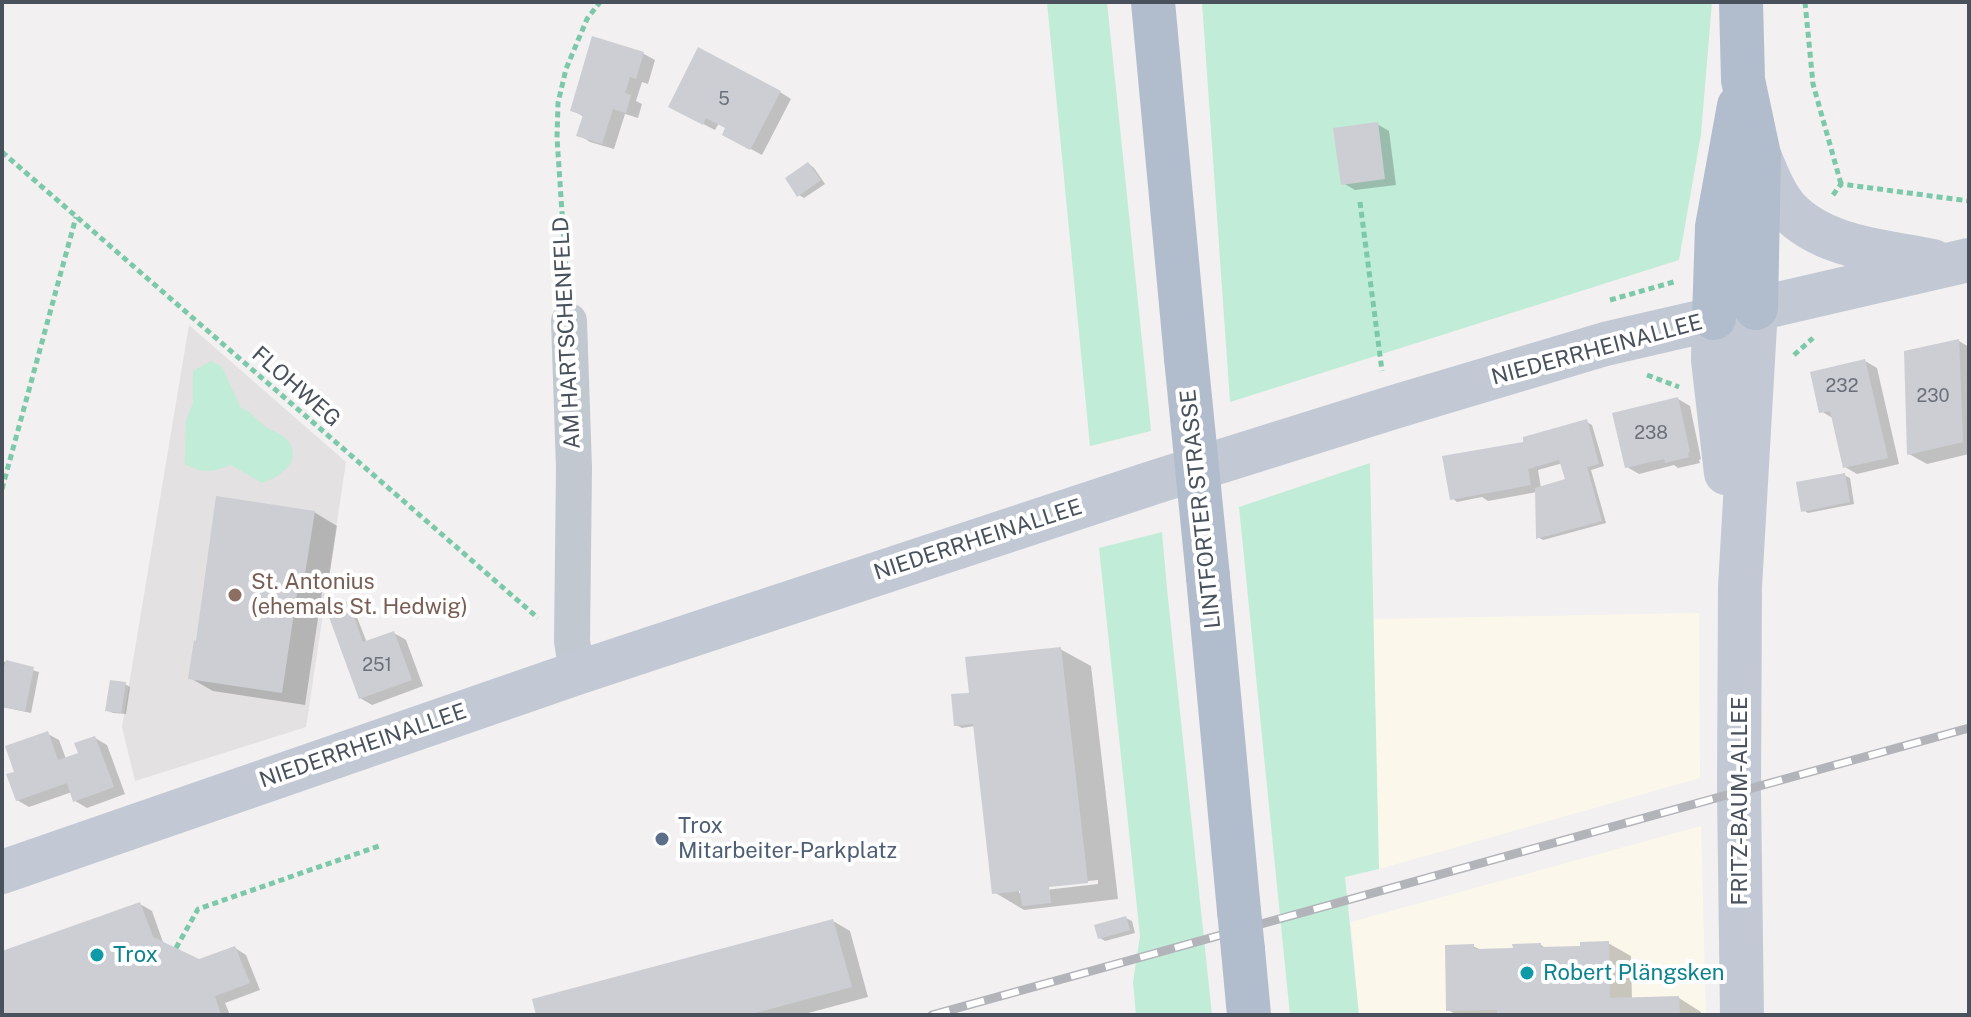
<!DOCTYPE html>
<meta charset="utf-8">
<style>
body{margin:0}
#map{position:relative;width:1971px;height:1017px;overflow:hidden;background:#f2f0f0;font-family:"Public Sans",sans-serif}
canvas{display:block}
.frame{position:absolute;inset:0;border:4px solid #49515c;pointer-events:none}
</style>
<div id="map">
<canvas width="1971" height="1017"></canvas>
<div class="frame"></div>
</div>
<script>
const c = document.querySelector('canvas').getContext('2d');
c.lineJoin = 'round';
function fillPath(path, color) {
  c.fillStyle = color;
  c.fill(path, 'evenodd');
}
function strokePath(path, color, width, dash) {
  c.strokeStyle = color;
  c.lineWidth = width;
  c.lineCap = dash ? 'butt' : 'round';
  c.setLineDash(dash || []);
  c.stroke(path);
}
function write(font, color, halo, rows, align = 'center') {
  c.font = font + ' "Public Sans",sans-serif';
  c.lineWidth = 8;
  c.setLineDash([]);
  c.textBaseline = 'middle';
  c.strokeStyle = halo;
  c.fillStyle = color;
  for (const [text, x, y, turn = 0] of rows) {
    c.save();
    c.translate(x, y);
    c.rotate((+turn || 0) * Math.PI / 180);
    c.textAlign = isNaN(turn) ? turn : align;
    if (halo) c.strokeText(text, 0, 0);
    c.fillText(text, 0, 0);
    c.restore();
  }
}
const commercial = new Path2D(`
 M1699 613 1700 778 1379 869 1373 619Z
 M1701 826 1706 1015H1359L1351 922Z`);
const education = new Path2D(`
 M189 325 346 462 306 727 135 781 122 727Z`);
const green = new Path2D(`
 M1047 2H1107L1145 370 1151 431 1090 446Z
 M1202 2H1712L1701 134 1679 260 1230 402Z
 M211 361 222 367 241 408C252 412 253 416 261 423 269 431 282 433 288 441 304 461 278 478 262 483L231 465C213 472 202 474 185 464L186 420 193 403V371Z
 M1370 463 1379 869 1345 877 1359 1015H1290L1239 507Z
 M1162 532 1167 589 1212 1015H1136L1133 982 1140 936 1099 548Z`);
const shadow = new Path2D(`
 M593 39 644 54 655 60 648 84 642 82 636 101 642 104 638 118 625 114 614 149 590 142 579 135 584 117 572 110Z
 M780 92 791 99 762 155 736 141 728 127 719 123 715 130 682 113Z
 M1377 124 1389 131 1396 185 1355 190 1343 183Z
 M809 164 814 168 825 184 804 198 799 195Z
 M1959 341 1969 347V454L1927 464 1909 454Z
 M1865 361 1877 368 1899 464 1857 474 1845 467 1834 419 1821 411Z
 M1678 399 1690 406 1701 459 1699 460 1700 463 1678 468 1674 465 1639 474 1627 467Z
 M1587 422 1592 425 1604 466 1591 470 1606 523 1543 540 1538 537 1537 492 1488 501 1482 497 1457 502 1452 498 1523 444ZM1563 463 1568 480 1541 488 1538 470Z
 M1844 475 1850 478 1854 504 1808 513 1803 510Z
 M314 512 337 526 328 585H323L305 705 213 691 190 678Z
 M348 604 353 607 367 643 394 633 406 640 423 686 372 705 360 698Z
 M1060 649 1091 666 1118 899 1024 910 994 892 975 726 962 728 956 725 971 694ZM1098 880V884L1019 893V888Z
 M2 661 39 672 31 713 2 707Z
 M125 684 130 687 126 714 113 713 107 710Z
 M48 734 59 740 66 759 80 754 95 738 107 745 125 794 87 808 75 801 72 792 29 807 17 800 16 773Z
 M140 904 152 911 164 945 199 961 235 948 246 955 260 990 225 1003 230 1015H2V954Z
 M1126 918 1132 921 1135 933 1105 941 1100 938Z
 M833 921 850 931 868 997 801 1015H538Z
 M1608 943 1631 956 1632 1000 1679 998 1701 1012V1015H1457L1448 1010 1473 946 1481 950H1515L1541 945 1547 949 1582 948Z`);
const building = new Path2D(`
 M592 36 644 52 636 79 630 77 625 93 631 95 626 113 613 109 602 144 576 136 583 115 570 111Z
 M698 47 781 91 750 150 722 135 725 128 706 118 703 125 668 107Z
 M1378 122 1385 179 1341 185 1333 128Z
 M808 162 821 180 797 197 785 178Z
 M1959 339 1963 442 1907 455 1904 351Z
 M1865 359 1888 458 1843 468 1830 411 1819 413 1810 372Z
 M1678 397 1690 452 1688 453 1689 457 1665 463 1664 459 1625 468 1612 413Z
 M1587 419 1599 464 1587 467 1602 521 1536 539 1535 488 1565 479 1559 460 1528 469 1531 485 1450 500 1442 456 1523 442V437Z
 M1845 473 1850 502 1801 512 1796 482Z
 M216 496 315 511 305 574 300 573 282 693 188 679 194 640 196 641Z
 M348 601 363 642 394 631 412 680 359 699 326 609Z
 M1061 647 1088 883 1049 887 1051 903 1022 906 1020 891 992 894 973 724 954 726 951 694 969 693 965 657Z
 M6 660 34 667 25 711 2 707V675Z
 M110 680 126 682 121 713 105 711Z
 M48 731 58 760 78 753 74 743 95 736 114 787 73 802 67 783 16 801 6 774 14 772 5 746Z
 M140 902 153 937 199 959 235 946 250 983 215 996 221 1015H2V951Z
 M1126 916 1130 930 1098 939 1094 925Z
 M833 919 852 987 748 1015H536L532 999Z
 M1609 941 1610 998 1679 996 1680 1015H1497V1010L1446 1011 1445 945 1474 944V949L1513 948 1512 944 1541 943V947L1580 946V942Z`);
const path = new Path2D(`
 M1805 2 1813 84 1841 184
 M2 152 538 618
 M1833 195 1841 184 1969 201
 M1360 202 1382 371
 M567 287 557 138 558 103 566 69 587 19 600 2
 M1610 300 1677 281
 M1794 355 1813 338
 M1647 375 1679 387
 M2 489 76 217
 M176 948 198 909 382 845`);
const street = new Path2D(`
 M569 321 574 468 572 641 577 673`);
const secondary = new Path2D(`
 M1759 155C1767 174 1774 194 1788 210 1824 248 1884 251 1933 261
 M1714 318 1713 360 1726 473
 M2 872 577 673 1155 482 1394 407 1605 344 1969 260
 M1742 1015 1739 792 1740 587 1756 308`);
const primary = new Path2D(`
 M1153 2 1186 358
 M1741 2 1743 80 1759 155 1756 308
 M1714 318 1717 227 1739 106
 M1208 577 1239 911
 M1243 950 1249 1015`);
const rail = new Path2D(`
 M932 1015 1969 728`);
const primaryBridge = new Path2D(`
 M1186 358 1208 577
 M1239 911 1243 950`);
const markers = [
 [235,595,8,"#8d6e63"],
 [662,839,8,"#5c6f8a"],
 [97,955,8,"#0f9aa8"],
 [1527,973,8,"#0f9aa8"]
];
const numberNames = [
 ["5",724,99],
 ["232",1842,386],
 ["230",1933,396],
 ["238",1651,433],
 ["251",377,665]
];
const streetNames = [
 ["AM HARTSCHENFELD",567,333,-93],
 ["NIEDERRHEINALLEE",1597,350,-15],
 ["FLOHWEG",296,387,41],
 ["LINTFORTER STRASSE",1201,509,-96],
 ["NIEDERRHEINALLEE",978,540,-18],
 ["NIEDERRHEINALLEE",363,746,-19],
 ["FRITZ-BAUM-ALLEE",1740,801,-90]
];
const educationNames = [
 ["St. Antonius",251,582],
 ["(ehemals St. Hedwig)",251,607]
];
const serviceNames = [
 ["Trox",678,826],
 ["Mitarbeiter-Parkplatz",678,851]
];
const cultureNames = [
 ["Trox",113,955],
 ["Robert Plängsken",1543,973]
];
fillPath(commercial, '#fbf8eb');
fillPath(education, '#e3e1e1');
fillPath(green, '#c1ecd7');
fillPath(shadow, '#0003');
fillPath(building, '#cdced4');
strokePath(path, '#7cc8ab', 5, [6, 4]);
strokePath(street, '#c1c8d0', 36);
strokePath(secondary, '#c2c9d5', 44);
strokePath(primary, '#b1bccc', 44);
strokePath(rail, '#b2b4b9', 9);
strokePath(rail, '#fff', 6, [18]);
strokePath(primaryBridge, '#b1bccc', 44);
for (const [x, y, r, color] of markers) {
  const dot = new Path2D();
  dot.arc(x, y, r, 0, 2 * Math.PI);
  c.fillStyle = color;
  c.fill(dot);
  strokePath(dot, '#fff', 3);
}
write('18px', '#6a707a', null, numberNames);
write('22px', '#49515c', '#fff', streetNames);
write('22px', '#785e54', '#fff', educationNames, 'left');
write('22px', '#4e5e75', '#fff', serviceNames, 'left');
write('22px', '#0d838f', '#fff', cultureNames, 'left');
</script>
